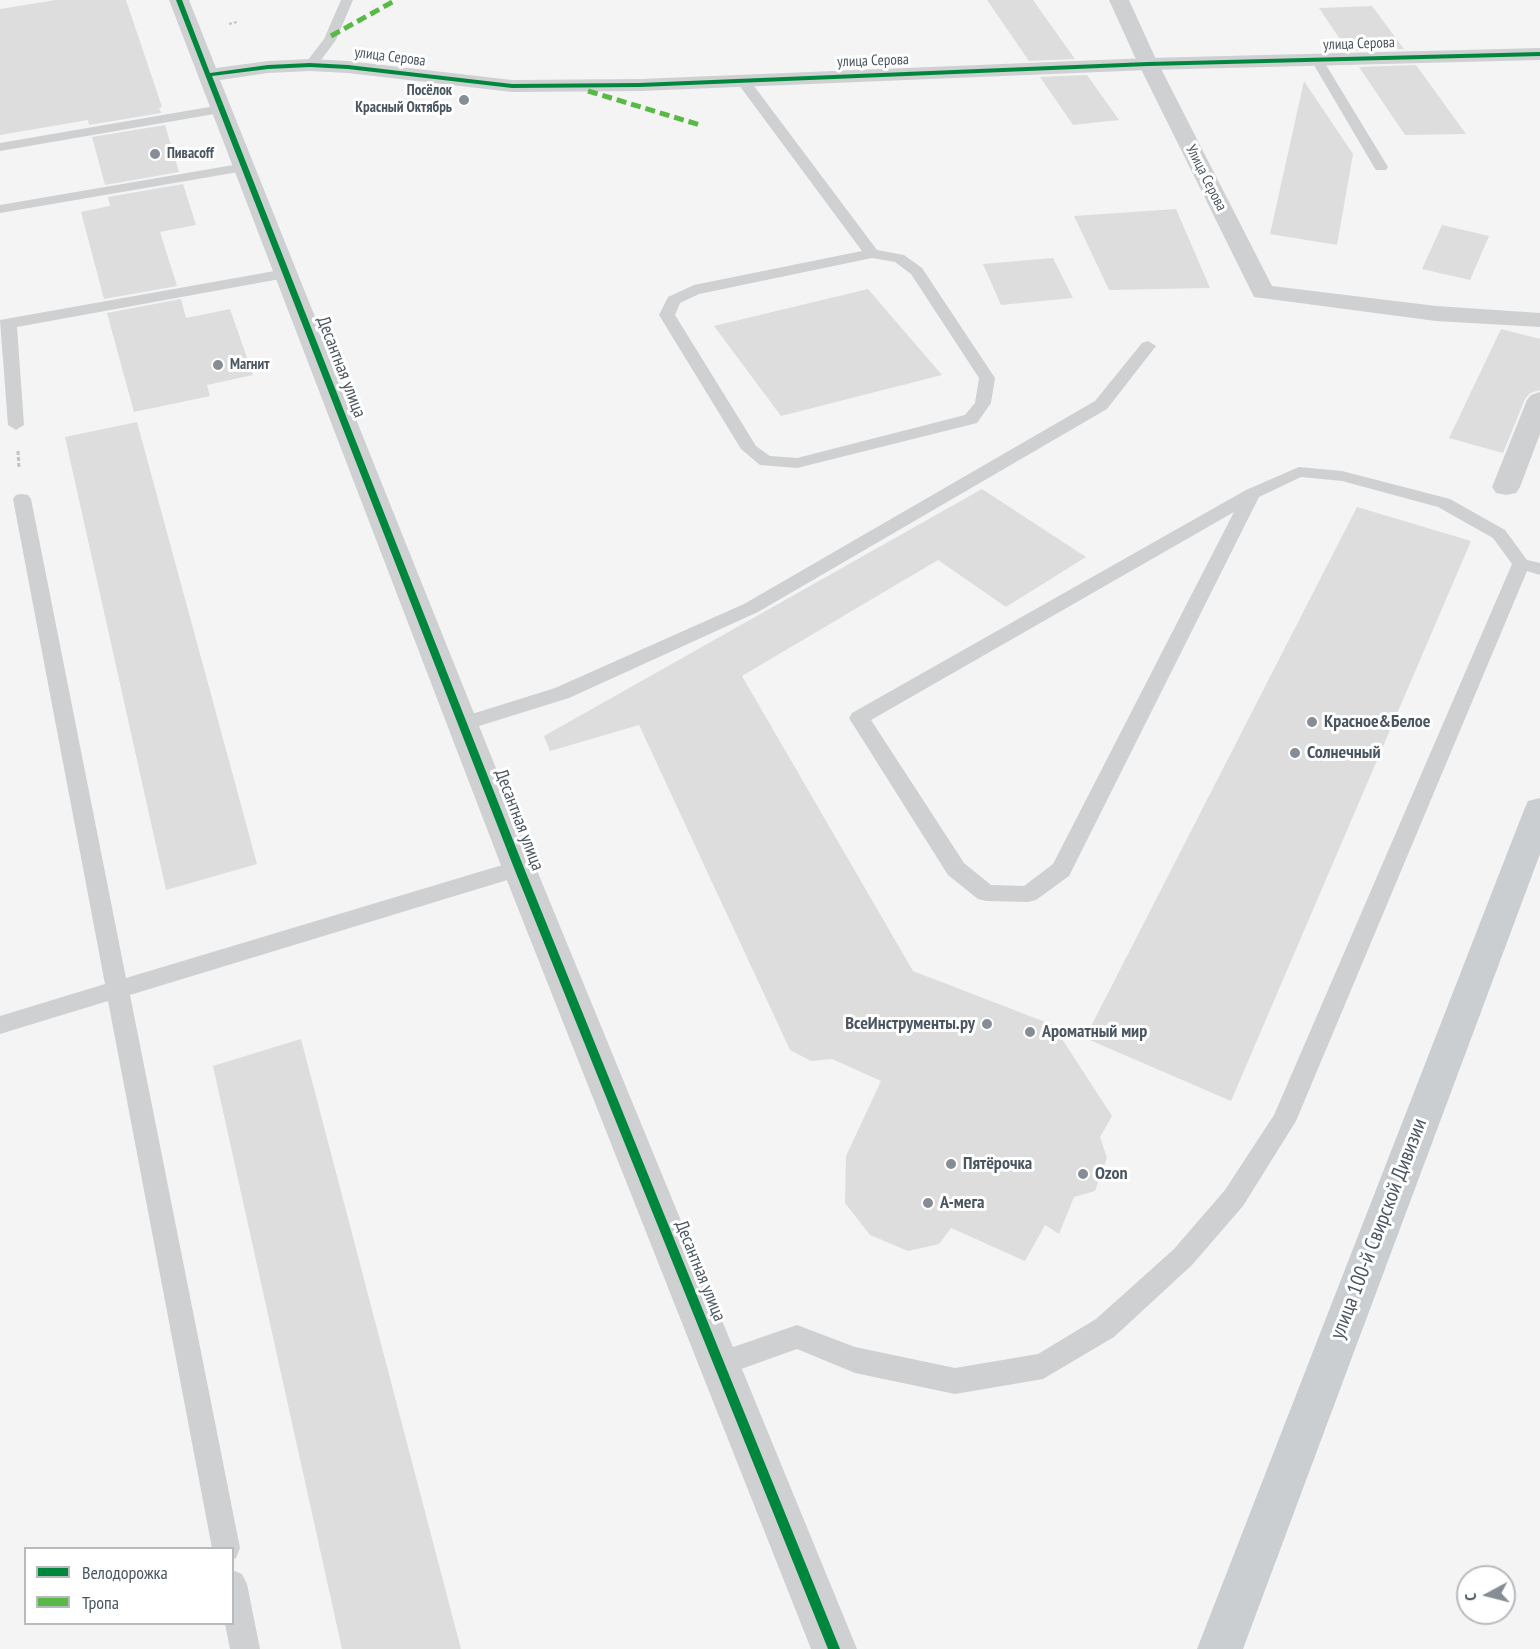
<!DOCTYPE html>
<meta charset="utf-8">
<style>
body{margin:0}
#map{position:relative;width:1540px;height:1649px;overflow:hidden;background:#f4f4f4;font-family:"PT Sans Narrow",sans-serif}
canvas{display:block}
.legend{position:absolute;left:24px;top:1547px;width:210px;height:78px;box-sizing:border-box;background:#fff;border:2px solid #b7bbc0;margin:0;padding:8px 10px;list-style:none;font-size:18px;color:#4a5661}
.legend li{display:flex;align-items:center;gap:12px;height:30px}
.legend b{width:30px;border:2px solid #b7bbc0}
.north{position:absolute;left:1456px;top:1565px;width:60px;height:60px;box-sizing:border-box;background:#fff;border:2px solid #b7bbc0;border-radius:50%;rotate:263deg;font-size:16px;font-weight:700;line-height:24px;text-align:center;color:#4a5661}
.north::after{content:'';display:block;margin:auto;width:21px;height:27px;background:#868d94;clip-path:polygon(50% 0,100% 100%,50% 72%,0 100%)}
</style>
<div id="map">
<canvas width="1540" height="1649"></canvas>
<ul class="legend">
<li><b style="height:8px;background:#00873e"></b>Велодорожка</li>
<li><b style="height:8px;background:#58b947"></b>Тропа</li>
</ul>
<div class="north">С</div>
</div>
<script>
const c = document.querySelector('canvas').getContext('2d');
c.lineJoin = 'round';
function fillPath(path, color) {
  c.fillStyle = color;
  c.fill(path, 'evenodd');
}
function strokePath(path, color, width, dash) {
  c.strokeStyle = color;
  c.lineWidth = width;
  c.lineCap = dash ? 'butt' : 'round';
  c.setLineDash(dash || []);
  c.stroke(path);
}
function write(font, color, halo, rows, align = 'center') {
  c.font = font + ' "PT Sans Narrow",sans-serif';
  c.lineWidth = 6;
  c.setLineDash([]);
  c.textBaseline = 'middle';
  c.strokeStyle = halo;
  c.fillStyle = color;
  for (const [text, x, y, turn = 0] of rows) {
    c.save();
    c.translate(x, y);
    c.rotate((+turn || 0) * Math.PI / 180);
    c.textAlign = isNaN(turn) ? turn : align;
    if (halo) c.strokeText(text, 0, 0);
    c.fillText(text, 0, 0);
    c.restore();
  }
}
const building = new Path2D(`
 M56 0H126L162 107 159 108 161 113 89 125 88 120 0 135V9Z
 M987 0H1033L1075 59 1029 61Z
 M1372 6 1404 49 1348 51 1319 8Z
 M1416 65 1466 134 1405 135 1359 67Z
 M1087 75 1119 120 1073 125 1040 77Z
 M1304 81 1353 154 1337 245 1270 234Z
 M165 125 179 172 105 185 92 137Z
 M183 184 196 225 160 232 177 286 104 299 81 212 110 206 108 197Z
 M1176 209 1210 288 1109 290 1074 216Z
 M1442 225 1489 236 1470 280 1422 269Z
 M1053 258 1073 298 1001 305 983 264Z
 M868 289 942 375 781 416 714 326Z
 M181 299 186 318 230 309 253 375 207 385 210 396 134 412 107 313Z
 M1501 329 1540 339V390L1530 393 1525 399 1503 453 1449 438Z
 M137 422 257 864 166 890 65 437Z
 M982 489 1086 557 1006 607 938 560 742 676 913 971 1053 1025 1112 1116 1100 1137 1107 1158 1095 1191 1074 1197 1059 1234 1045 1225 1025 1261 951 1228 939 1244 908 1251 870 1235 845 1203 846 1156 881 1081 832 1059 811 1061 790 1050 639 725 550 751 544 736Z
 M1357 507 1471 541 1231 1101 1085 1038Z
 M301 1039 461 1649H342L213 1066Z`);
const pathFar1 = new Path2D(`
 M229 24 237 22`);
const path = new Path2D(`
 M18 451 19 468`);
const service = new Path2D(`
 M341 0H353L336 40 315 68H305L304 65 324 39Z
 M1317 56 1323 60 1388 167 1386 170H1376L1374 167 1311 60Z
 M743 77 748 78 877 250 904 255 922 268 995 378 991 403 977 423 797 468 760 465 741 449 659 315 668 297 694 285 862 251 736 81ZM872 258 895 262 911 274 979 378 975 403 965 415 797 458 770 456 756 446 675 315 680 303 699 294Z
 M221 105 228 109 226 112 0 151V143Z
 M245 163 250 164 252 167 250 170 0 213V205Z
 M286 269 291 271 294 274 291 277 17 327 24 425 16 430 8 425 0 320Z
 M1148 341 1156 346 1107 409 758 612 569 698 463 731 456 729 453 724 456 719 555 688 744 604 1095 401 1142 343Z
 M1299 467 1342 471 1450 499 1505 530 1527 560 1540 563V575L1527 571 1296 1121 1243 1206 1192 1265 1114 1337 1043 1379 955 1394 855 1373 797 1349 719 1377 710 1373 706 1364 710 1355 797 1325 855 1347 955 1368 1038 1354 1096 1319 1174 1249 1225 1190 1274 1115 1512 564 1493 538 1438 507 1342 481 1301 477 1259 497 1069 876 1036 900 1028 902 986 901 978 899 948 875 849 718 852 713 1246 490ZM1234 512 1053 864 1024 886 991 885 964 863 871 720Z
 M22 494 28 495 31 499 126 978 519 860 527 862 530 868 527 874 130 995 240 1548 236 1558 232 1560V1548H212L108 1001 0 1034V1016L105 984 13 499 16 495Z
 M232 1570 242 1574 247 1584 260 1649H230L225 1624H232Z`);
const minor = new Path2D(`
 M1109 0H1129L1154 55 1272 286 1436 306 1540 313V327L1436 321 1254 297 1134 55Z
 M1540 392V434L1520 487 1516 493 1506 495 1496 493 1492 487 1527 400 1531 395Z`);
const tertiary = new Path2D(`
 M169 0H189L216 68 268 61 310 59 348 61 512 80 640 79 1148 58 1540 48V60L1148 70 640 91 512 92 348 73 310 71 268 73 220 80 536 868 857 1649H811L502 868Z`);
const primary = new Path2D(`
 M1540 798V854L1243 1649H1197L1524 810 1528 801Z`);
const quiet = new Path2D(`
 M331 36 396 0
 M588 91 700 125`);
const cycleway = new Path2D(`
 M176 0H182L210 73 268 65 310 63 348 65 512 84 640 83 1148 62 1540 52V56L1148 66 640 87 512 88 348 69 310 67 268 69 212 76 524 868 840 1649H828L514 868Z`);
const markers = [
 [464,100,6,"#868d94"],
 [155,154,6,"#868d94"],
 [218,365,6,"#868d94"],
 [1312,722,6,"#868d94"],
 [1295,753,6,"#868d94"],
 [987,1024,6,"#868d94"],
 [1030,1032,6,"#868d94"],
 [951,1164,6,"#868d94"],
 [1083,1174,6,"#868d94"],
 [928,1203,6,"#868d94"]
];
const farStreetnames = [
 ["улица Серова",1359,44,-2],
 ["улица Серова",390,57,7],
 ["улица Серова",873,61,-2],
 ["Улица Серова",1206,178,63]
];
const farPoinames = [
 ["Посёлок",452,91,"right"],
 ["Красный Октябрь",452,108,"right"],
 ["Пивасоff",167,154],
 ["Магнит",230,365]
];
const streetNames = [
 ["Десантная улица",341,367,69],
 ["Десантная улица",519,820,69],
 ["Десантная улица",700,1271,68]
];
const poiNames = [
 ["Красное&Белое",1324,722],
 ["Солнечный",1307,753],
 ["ВсеИнструменты.ру",975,1024,"right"],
 ["Ароматный мир",1042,1032],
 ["Пятёрочка",963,1164],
 ["Ozon",1095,1174],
 ["А-мега",940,1203]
];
const nearStreetnames = [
 ["улица 100-й Свирской Дивизии",1379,1229,-69]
];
fillPath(building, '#ddddde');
strokePath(pathFar1, '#bcc7c4', 2, [3, 2]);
strokePath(path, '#bcc7c4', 3, [4, 2]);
fillPath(service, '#ced0d2');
fillPath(minor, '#ced0d2');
fillPath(tertiary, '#ced0d2');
fillPath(primary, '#caced1');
strokePath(quiet, '#58b947', 5, [10, 5]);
fillPath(cycleway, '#00873e');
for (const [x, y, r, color] of markers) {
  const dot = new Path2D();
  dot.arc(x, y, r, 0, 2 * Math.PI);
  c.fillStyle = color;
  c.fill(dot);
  strokePath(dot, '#fff', 2);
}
write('15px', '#4a5661', '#fff', farStreetnames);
write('bold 15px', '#4a5661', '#fff', farPoinames, 'left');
write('18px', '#4a5661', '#fff', streetNames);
write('bold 18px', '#4a5661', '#fff', poiNames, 'left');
write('21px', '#4a5661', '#fff', nearStreetnames);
</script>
